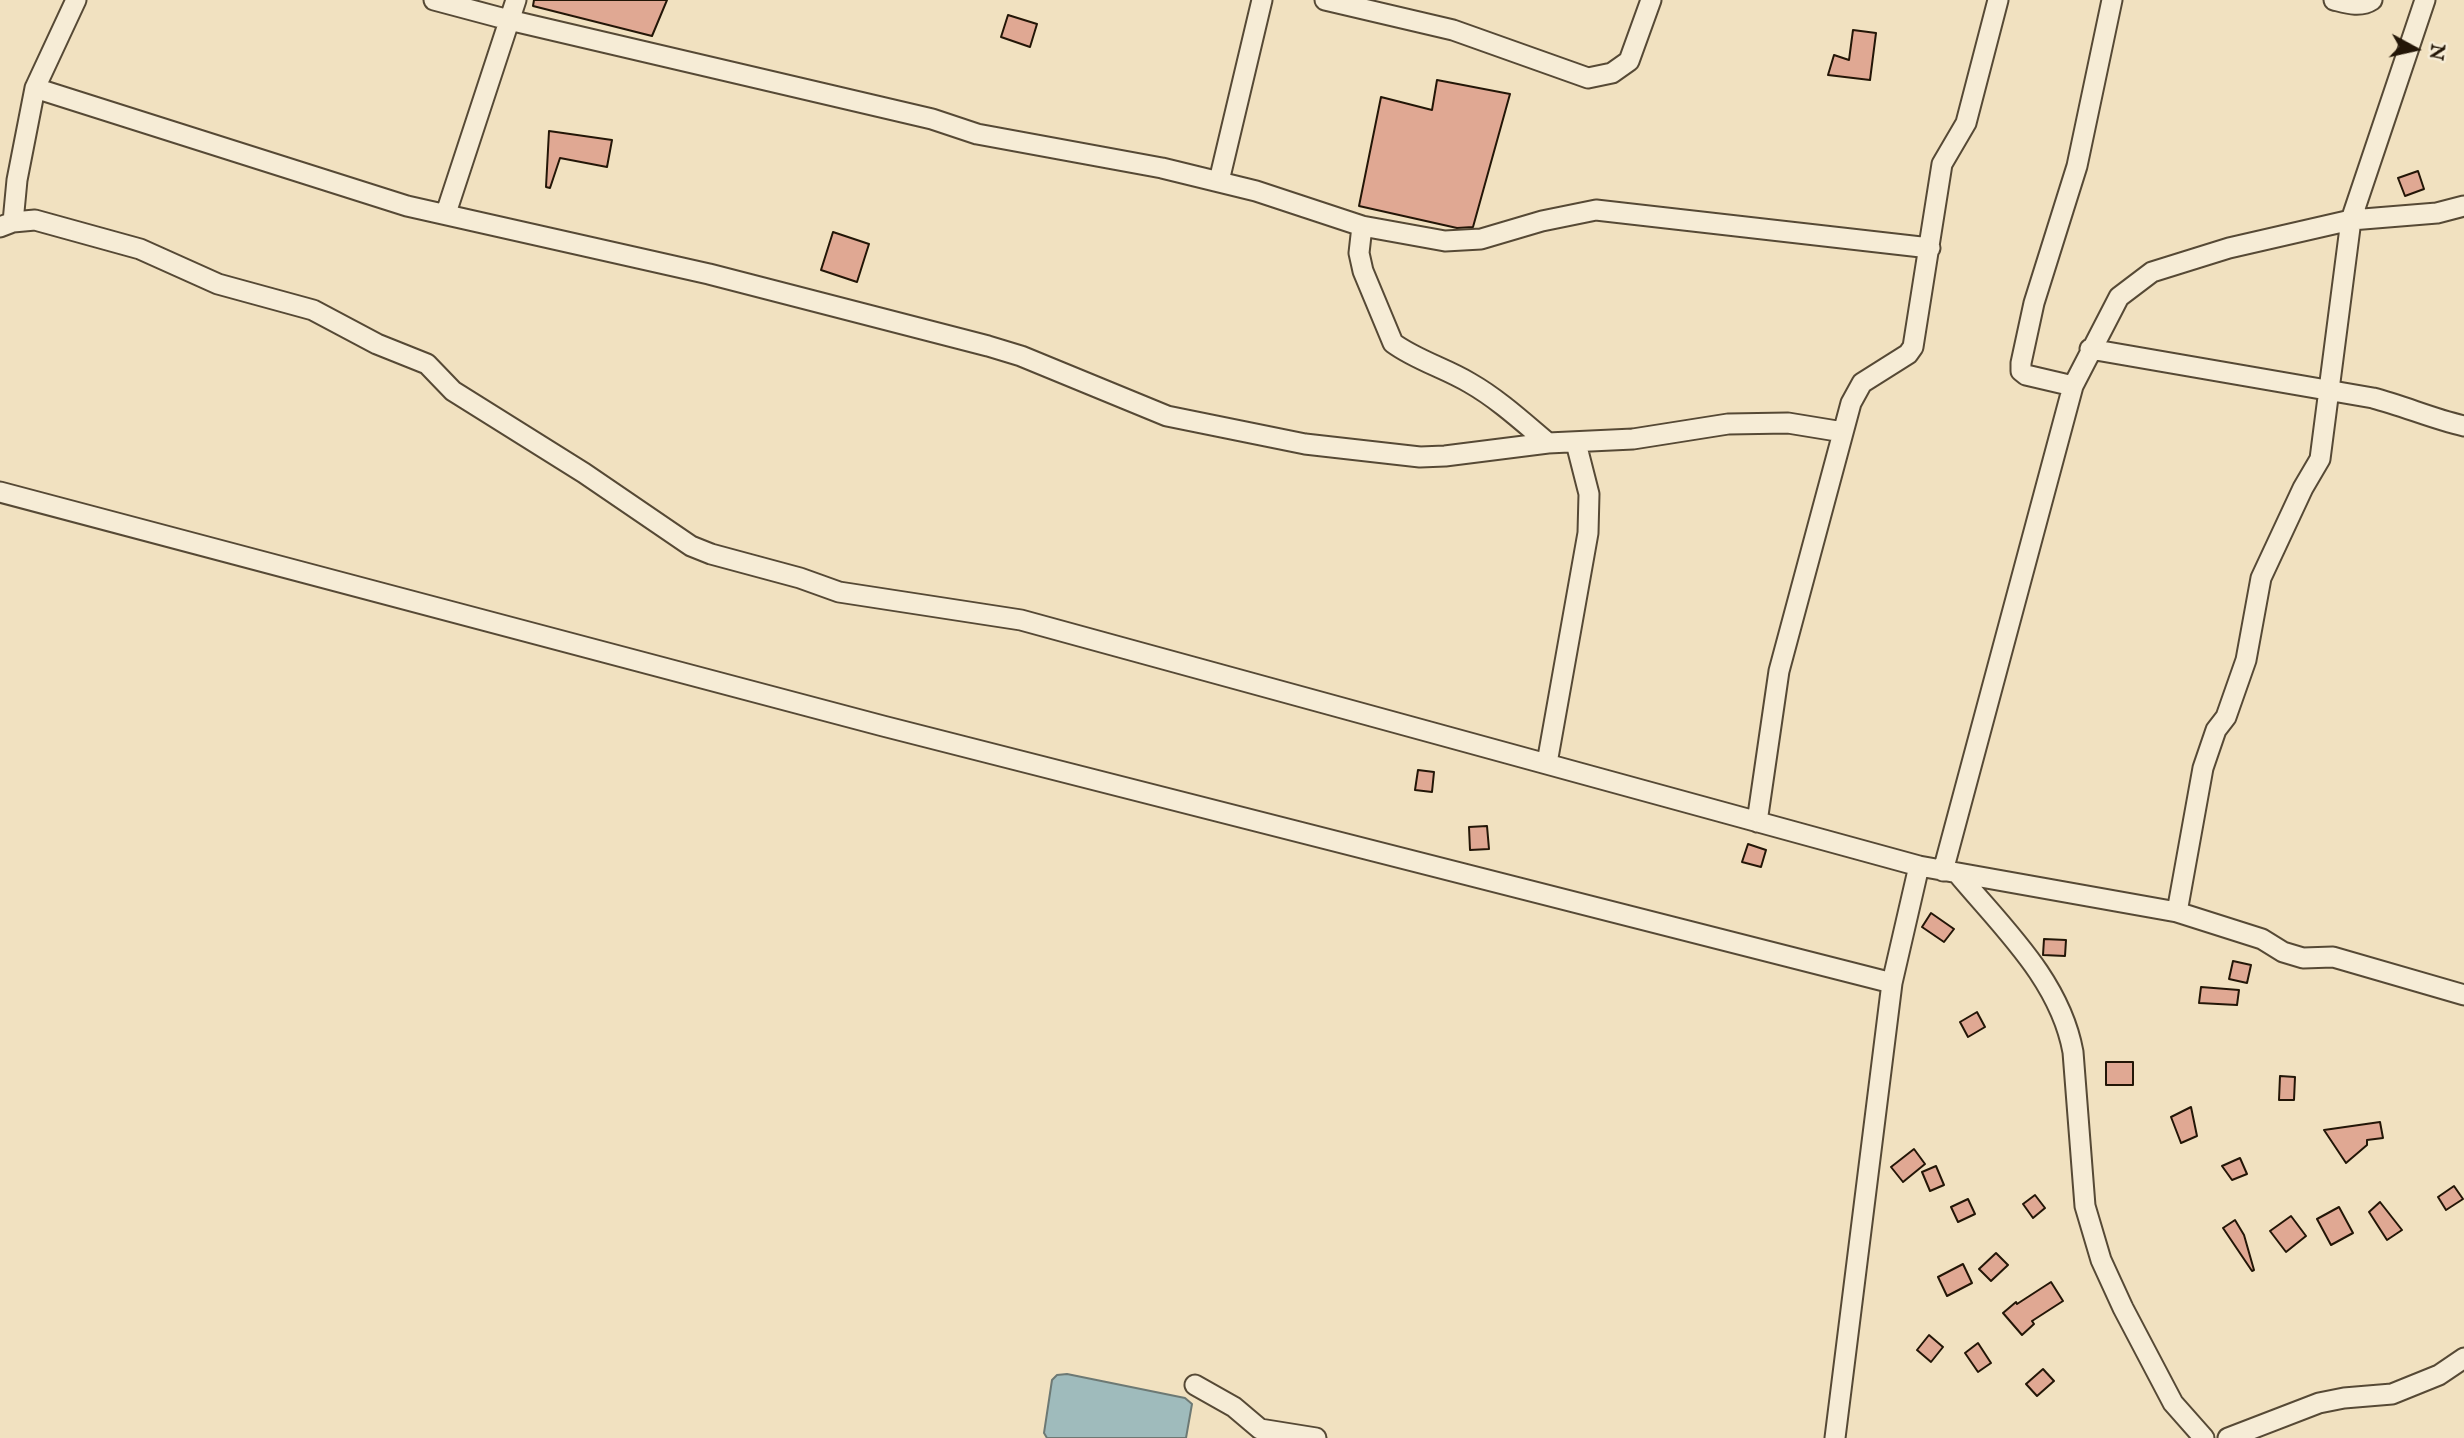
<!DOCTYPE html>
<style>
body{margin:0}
#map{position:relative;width:2464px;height:1438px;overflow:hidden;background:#f1e1c0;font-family:"IM FELL English",serif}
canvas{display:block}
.north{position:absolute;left:2380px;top:14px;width:70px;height:70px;-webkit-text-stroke:5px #f6ecd6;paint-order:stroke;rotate:98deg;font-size:19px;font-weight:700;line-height:28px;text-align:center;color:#231607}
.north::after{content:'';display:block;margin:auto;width:24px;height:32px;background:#231607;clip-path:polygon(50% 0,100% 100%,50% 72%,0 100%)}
</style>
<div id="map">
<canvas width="2464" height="1438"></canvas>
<div class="north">N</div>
</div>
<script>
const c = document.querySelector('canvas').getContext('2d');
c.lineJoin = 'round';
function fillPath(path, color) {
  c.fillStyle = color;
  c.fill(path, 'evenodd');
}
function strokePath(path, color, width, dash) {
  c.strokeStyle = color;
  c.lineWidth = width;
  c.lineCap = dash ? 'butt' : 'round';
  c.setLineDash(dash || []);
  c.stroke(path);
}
const water = new Path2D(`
 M1067 1374 1185 1398 1192 1404 1186 1438H1047L1044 1433 1052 1380 1057 1375Z`);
const building = new Path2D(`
 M534 0H667L652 36 533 6Z
 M1008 15 1037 24 1030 47 1001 37Z
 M1853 30 1876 33 1870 80 1828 75 1834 55 1849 60Z
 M1437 80 1510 94 1473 227 1457 228 1359 206 1381 97 1432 110Z
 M549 131 612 140 607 167 560 158 550 188 546 187Z
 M2418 171 2424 189 2405 196 2398 178Z
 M833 232 869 244 857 282 821 270Z
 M1418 770 1434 772 1432 792 1415 790Z
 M1487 826 1489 849 1470 850 1469 827Z
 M1748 844 1766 850 1761 867 1742 862Z
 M1931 913 1954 929 1944 942 1922 927Z
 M2044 939 2066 940 2065 956 2043 955Z
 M2233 961 2251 965 2247 983 2229 979Z
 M2201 987 2239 990 2237 1005 2199 1003Z
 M1977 1012 1985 1027 1968 1037 1960 1022Z
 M2106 1062H2133V1085H2106Z
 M2280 1076 2295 1077 2294 1100H2279Z
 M2191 1107 2197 1136 2181 1143 2171 1117Z
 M2380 1122 2383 1138 2367 1140V1145L2346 1163 2324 1130Z
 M1914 1149 1925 1164 1903 1182 1891 1167Z
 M2240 1158 2247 1174 2232 1180 2222 1166Z
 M1936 1166 1944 1185 1930 1191 1922 1172Z
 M2454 1186 2463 1199 2446 1210 2438 1197Z
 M2035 1195 2045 1208 2033 1218 2023 1204Z
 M1968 1199 1975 1214 1958 1222 1951 1207Z
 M2380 1202 2402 1230 2387 1240 2369 1212Z
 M2339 1207 2353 1233 2331 1245 2317 1219Z
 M2291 1216 2306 1236 2286 1252 2270 1231Z
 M2235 1220 2244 1235 2254 1270 2252 1271 2223 1228Z
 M1996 1253 2008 1265 1991 1281 1979 1269Z
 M1963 1264 1972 1283 1947 1296 1938 1277Z
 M2051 1282 2063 1301 2032 1321 2034 1324 2022 1335 2003 1313 2016 1302 2017 1304Z
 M1929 1335 1943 1347 1931 1362 1917 1350Z
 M1978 1343 1991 1363 1978 1372 1965 1353Z
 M2043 1369 2054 1381 2037 1396 2026 1384Z`);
const minor = new Path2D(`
 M434 0 509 20 932 119 977 134 1162 168 1256 191 1362 226 1445 241 1481 239 1542 221 1596 210 1930 248
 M1325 0 1453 30 1588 78 1612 73 1629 61 1651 0
 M2334 0C2346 3 2360 8 2372 0
 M35 88 407 206 709 274 988 346 1021 356 1167 416 1305 444 1420 457 1445 456 1548 443 1633 439 1728 424 1788 423 1843 432
 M1219 181 1262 0
 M446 213 516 0
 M13 222 17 180 35 88 76 0
 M1362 226 1359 253 1363 271 1393 343C1416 360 1445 368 1470 383 1498 399 1523 422 1548 443
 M0 227 13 222 35 220 140 249 218 284 313 310 377 344 427 364 453 391 584 473 691 546 711 554 800 578 839 592 1021 620 1919 866 2177 912 2262 939 2283 952 2303 958 2333 957 2464 995
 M2090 349 2373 398C2404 406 2433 419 2464 426
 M2073 386 2026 375 2021 371V363L2034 303 2077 166 2112 0
 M0 492 883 726 1892 983
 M1547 763 1588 533 1589 494 1576 443
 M1757 822 1779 671 1851 403 1862 383 1908 354 1913 347 1942 164 1966 123 1998 0
 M1943 871 2073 386 2119 297 2152 272 2229 248 2351 220 2437 213 2464 206
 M1957 873C2002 927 2060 980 2073 1052L2085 1206 2101 1260 2123 1308 2173 1403 2204 1438
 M2177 912 2203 768 2216 730 2226 717 2246 660 2261 578 2303 488 2320 459 2351 220 2425 0
 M1195 1385 1234 1407 1260 1429 1316 1438
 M1835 1438 1892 983 1919 866
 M2228 1438 2319 1403 2344 1398 2392 1394 2439 1375 2464 1358`);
fillPath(water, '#9fbbbc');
strokePath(water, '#6d7974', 2);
fillPath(building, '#e0a893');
strokePath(building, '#231607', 2);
strokePath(minor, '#564935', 23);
strokePath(minor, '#f6ecd6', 19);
</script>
